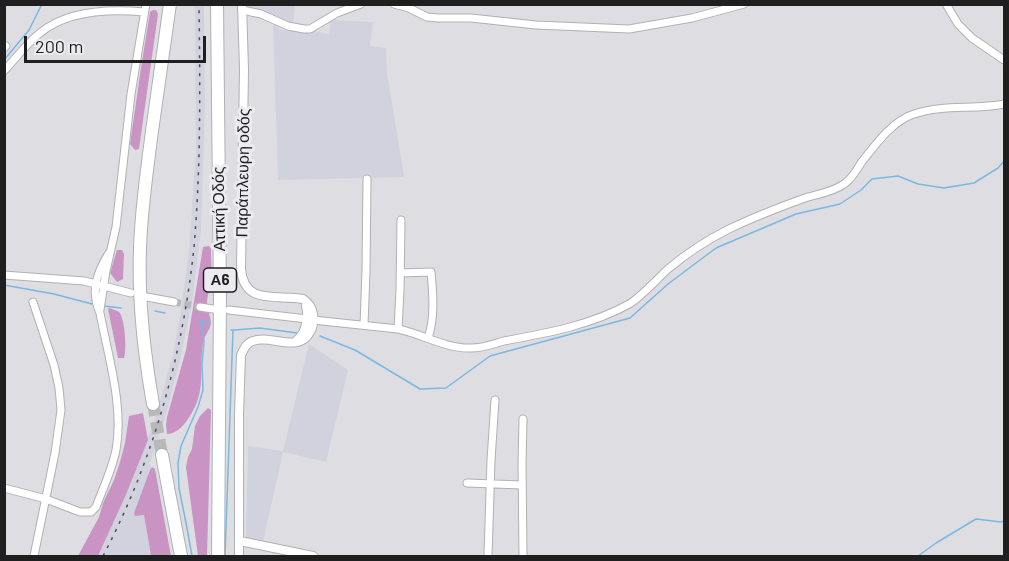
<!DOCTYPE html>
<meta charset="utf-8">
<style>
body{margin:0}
#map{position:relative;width:1009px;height:561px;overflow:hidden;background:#dedee2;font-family:Barlow,sans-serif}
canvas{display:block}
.frame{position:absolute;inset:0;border:6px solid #1f1f20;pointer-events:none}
.scale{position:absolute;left:24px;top:36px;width:182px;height:27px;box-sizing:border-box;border:3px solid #1f1f20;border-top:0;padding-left:8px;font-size:18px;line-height:21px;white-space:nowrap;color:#1f1f20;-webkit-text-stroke:4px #ebebf0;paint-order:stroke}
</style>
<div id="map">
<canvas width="1009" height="561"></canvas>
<div class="frame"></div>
<div class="scale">200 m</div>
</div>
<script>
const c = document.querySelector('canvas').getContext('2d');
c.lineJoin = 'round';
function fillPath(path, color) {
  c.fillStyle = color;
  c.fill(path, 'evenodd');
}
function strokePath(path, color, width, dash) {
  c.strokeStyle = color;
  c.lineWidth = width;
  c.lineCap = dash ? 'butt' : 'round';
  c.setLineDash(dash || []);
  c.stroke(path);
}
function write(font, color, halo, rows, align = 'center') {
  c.font = font + ' Barlow,sans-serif';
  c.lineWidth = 6;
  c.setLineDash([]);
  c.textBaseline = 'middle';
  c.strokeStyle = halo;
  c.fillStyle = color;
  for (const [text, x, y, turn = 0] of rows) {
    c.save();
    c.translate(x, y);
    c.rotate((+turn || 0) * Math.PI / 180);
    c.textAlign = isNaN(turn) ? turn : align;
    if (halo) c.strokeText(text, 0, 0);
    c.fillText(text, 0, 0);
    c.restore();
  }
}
const built = new Path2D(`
 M195 5H204L205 110 201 230 192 302 180 360 165 418 150 463 151 468 135 513 144 514 151 556H98L125 497 154 422 173 355 181 310 189 251 196 151Z
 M249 5H295L293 24 275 15 249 9Z
 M331 20 373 22 370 46 386 48 387 73 404 177 278 180 273 22H274L280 30 303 32 315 31 329 34Z
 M309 344 348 370 326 462 283 452 263 542 246 538 248 446 283 451Z`);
const forest = new Path2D(`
 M153 10H156L158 14 139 149 135 150 130 144 141 68 150 12Z
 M209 246 211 249C211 260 212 271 211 281 210 289 207 296 207 304 207 311 213 320 210 327 208 332 204 337 203 343 198 376 208 392 186 422 181 428 175 434 167 434L166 425 167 417 186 350 203 247Z
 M117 250H122L124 254 123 279 117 282 110 273Z
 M109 308C112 309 116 310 119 312 125 318 127 350 124 358H118L108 309Z
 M208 408 211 410 207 556H198L186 467 188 457 192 449 195 426 200 416Z
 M143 413 148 440 125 497 98 556H78L99 517 103 503 114 480 120 462 125 443 129 416Z
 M152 467 155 469 171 556H151L144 515 135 516 134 513 150 470Z`);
const stream = new Path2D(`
 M4 60 29 30 42 4
 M4 285 54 294 92 304
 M104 306 121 308
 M155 311 165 313
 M199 321 210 323
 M234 330 260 328 297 333
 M320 336 355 350 420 389 446 388 490 356 630 318 668 284 716 248 796 214 840 204 861 190 872 179 898 176 918 184 944 188 974 183 998 168 1004 161
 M192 556 187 528 179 488 178 463 181 446 198 407 203 390 202 364 204 342 202 322
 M225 556 233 330H231
 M918 556 936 543 976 519 1001 522 1004 521`);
const minorTunnel = new Path2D(`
 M174 302 200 307`);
const motorwayTunnel = new Path2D(`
 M153 404 162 455`);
const minor = new Path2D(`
 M394 4 409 8 427 17 438 18H471L536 25 629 29 692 18 744 4
 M946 4 958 24 972 38 1004 60
 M242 10 261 14 288 26 304 29H310L337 13 361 4
 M4 48 6 46
 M4 71C16 58 27 43 40 33 68 10 110 9 144 12
 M400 273 431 272C433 293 435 319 428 338
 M4 275 84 281 131 293
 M147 297 174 302
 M33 302 54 365 59 388 61 410 55 453 34 556
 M200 307 213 309
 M100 310 106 271 116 227 131 94 146 4
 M229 310 307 319
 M313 320 398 329C422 334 444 348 469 348 480 349 493 344 504 341 548 333 592 325 631 303 645 293 656 280 668 269 687 253 707 240 729 229 754 217 780 207 805 198 818 194 833 192 844 184 852 179 856 171 861 163 875 145 892 121 914 114 943 104 975 110 1004 104
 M364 325 366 271 367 179
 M398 329 400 290 401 220
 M467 483 522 485
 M4 488 46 499 80 512H91L96 507C103 488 112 470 116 450 124 406 108 356 100 313 90 291 97 272 109 253
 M488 556 491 460 495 400
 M523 556 522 464 523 419`);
const tertiary = new Path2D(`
 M297 340C306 333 309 317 306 306
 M240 541 313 556
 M239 556V414L241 355C244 349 246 343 253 341 270 334 299 354 310 332 313 327 314 320 313 314 312 307 309 303 303 299 277 294 244 306 241 269L244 69 242 4`);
const motorway = new Path2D(`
 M217 4 220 296 218 556
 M153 404C144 353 138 301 140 249 141 210 147 171 152 131 158 89 164 47 170 4
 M162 455 181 556`);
const rail = new Path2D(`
 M103 556C153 461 183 354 194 247 201 166 200 85 199 4`);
const shields = [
 [220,280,33]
];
const shieldNames = [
 ["Α6",220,280]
];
const streetNames = [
 ["Παράπλευρη οδός",243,173,-89],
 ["Αττική Οδός",219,209,-91]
];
fillPath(built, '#d1d2de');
fillPath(forest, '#c994c3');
strokePath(stream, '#79b8e3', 1.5);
strokePath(minorTunnel, '#b8b8bb', 7, [7, 3.5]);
strokePath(motorwayTunnel, '#b8b8bb', 12, [12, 6]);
strokePath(minor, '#b0b0b5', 9);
strokePath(tertiary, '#b0b0b5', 10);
strokePath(motorway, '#b0b0b5', 14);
strokePath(minor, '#fff', 7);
strokePath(tertiary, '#fff', 8);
strokePath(motorway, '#fff', 12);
strokePath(rail, '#4e4e4f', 1.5, [3, 6]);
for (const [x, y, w] of shields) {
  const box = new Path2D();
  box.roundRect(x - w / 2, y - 12, w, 24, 4.5);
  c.fillStyle = '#ebebf0';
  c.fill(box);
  strokePath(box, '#1f1f20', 1.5);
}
write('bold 15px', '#1f1f20', null, shieldNames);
write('16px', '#1f1f20', '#ebebf0', streetNames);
</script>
